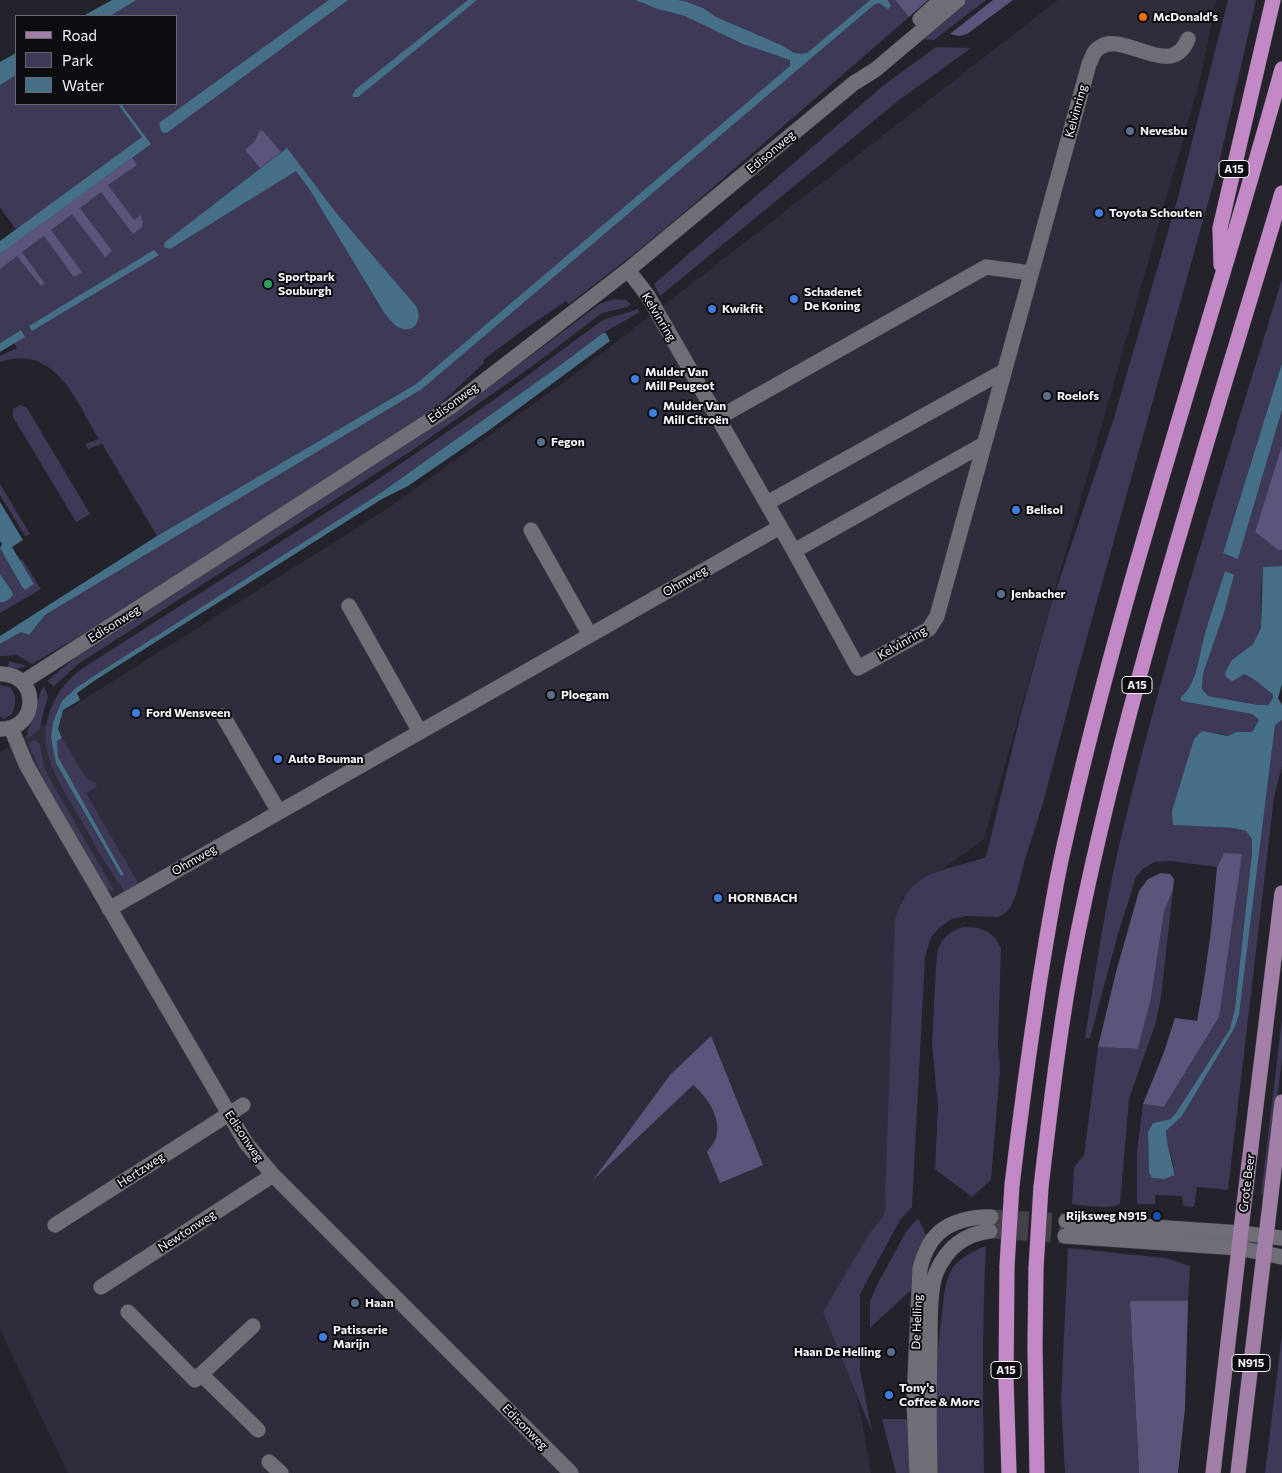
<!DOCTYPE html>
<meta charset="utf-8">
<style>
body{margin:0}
#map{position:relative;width:1282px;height:1473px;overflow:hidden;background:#24222b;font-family:Commissioner,sans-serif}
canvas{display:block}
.legend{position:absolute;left:15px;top:15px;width:162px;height:90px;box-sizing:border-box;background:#0d0c10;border:1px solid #69686d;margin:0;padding:6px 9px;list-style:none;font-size:15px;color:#f4f3f9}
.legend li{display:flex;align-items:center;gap:10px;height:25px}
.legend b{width:25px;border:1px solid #69686d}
</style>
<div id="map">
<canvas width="1282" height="1473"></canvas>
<ul class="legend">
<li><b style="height:6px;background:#a27fa7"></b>Road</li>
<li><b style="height:14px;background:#3e3956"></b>Park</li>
<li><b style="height:14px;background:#457088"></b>Water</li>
</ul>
</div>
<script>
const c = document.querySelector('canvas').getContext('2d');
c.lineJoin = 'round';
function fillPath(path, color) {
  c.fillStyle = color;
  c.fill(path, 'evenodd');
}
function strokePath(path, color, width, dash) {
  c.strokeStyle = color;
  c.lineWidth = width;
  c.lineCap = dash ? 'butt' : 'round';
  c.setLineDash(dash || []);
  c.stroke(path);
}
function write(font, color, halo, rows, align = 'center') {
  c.font = font + ' Commissioner,sans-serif';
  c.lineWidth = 4;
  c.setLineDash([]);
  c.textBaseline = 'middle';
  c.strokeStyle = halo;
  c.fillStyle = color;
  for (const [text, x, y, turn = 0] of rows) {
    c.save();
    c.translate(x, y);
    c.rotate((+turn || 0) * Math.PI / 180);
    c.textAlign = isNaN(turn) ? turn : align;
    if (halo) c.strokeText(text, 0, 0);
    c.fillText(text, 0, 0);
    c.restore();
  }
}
const built = new Path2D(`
 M1058 0H1216L1200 80 984 839 901 899 905 1197 845 1327 871 1473H68L0 1330V752L387 509 571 377Z`);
const green = new Path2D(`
 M123 0H870L416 384 157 536 102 444 88 449 85 444 99 439C76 401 55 343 0 362V356L17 348 14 343 25 337 21 330 0 343V248L19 234 0 207V83L16 72V104H176V16H99Z
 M888 0H895L909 17 680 216 630 257 569 304 566 301 522 331 483 360 484 363 440 404 362 457 105 621 32 664 17 655 0 656V644L21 632 29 635 45 615 422 389 874 5 879 3 891 6Z
 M963 0H986L934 40 921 39Z
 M1228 0H1256L1219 163 1079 666 1043 803 1024 863 1016 895 1010 908 1004 914 998 917 967 916 952 919 940 927 931 937 925 957 912 1207 900 1220 860 1294V1370L872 1432 823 1312 869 1234 883 1217 886 1207 885 1196 895 920C898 913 900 904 904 898 920 868 959 868 986 857L1021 713 1051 605 1114 418 1178 197Z
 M936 47 971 48 898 101 660 296 654 284 884 85Z
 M1282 279V363L1223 553 1238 558 1282 410V445L1255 532 1278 550H1282V566L1263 567 1261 593V628L1253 644 1232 660 1243 674 1252 676 1273 694V698L1268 705H1258L1208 696 1202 689 1203 674 1223 616 1225 571C1218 593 1210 615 1204 637 1198 658 1198 682 1181 697V701L1252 714 1259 720 1252 732H1236L1228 736 1217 733 1173 825 1234 828 1246 831 1252 839V852L1235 1008 1230 1029 1176 1113 1170 1119 1153 1123 1148 1132 1149 1173 1152 1178 1165 1179 1174 1166 1166 1141V1131L1182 1116 1235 1027 1239 1015 1275 725 1282 720V766L1274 797 1228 1190 1197 1187 1194 1207 1183 1206 1182 1196 1155 1195V1204H1137V1151L1143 1104 1164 1107 1219 1017 1224 853 1217 867 1171 861 1154 862 1143 869 1136 877 1118 934 1090 1038H1085C1096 968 1106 898 1123 829 1168 643 1226 462 1282 279Z
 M615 299 626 300 631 304 627 307 602 313 535 364 411 451 78 664 54 686 47 681 77 656 399 449 489 387 601 303Z
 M637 309 640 312 603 333 555 369 379 494 69 694 53 722 51 738 56 763 115 867 121 876H123L62 765 58 757 57 740 62 738 86 778 95 782 97 787 86 793 137 881V886L126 893C109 871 96 846 82 822 71 802 57 783 50 761 37 725 54 689 83 668L374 482 501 395 600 322C611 315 625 315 637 309Z
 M20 405 27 408 90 514 76 522 13 417V409Z
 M0 484 30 534 25 536 0 495Z
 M0 548 22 587 34 584 19 561 22 559 41 589 0 613V602L8 600 12 591 0 574Z
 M9 661 27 666 17 669 8 668Z
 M0 685 10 687C17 696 16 704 12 714L4 719 0 717Z
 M44 686 48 697 44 710 40 729 27 739C26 728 33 722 36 712 38 703 38 695 44 686Z
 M34 740 40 744 44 767 51 781 115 892 105 888 45 783 28 743Z
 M1173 890 1161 997 1156 1022 1129 1099 1120 1204C1111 1210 1084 1205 1072 1204L1074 1167 1084 1155 1098 1047 1138 1049 1151 998 1164 912Z
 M963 927C981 927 993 930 1001 948L998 1043 1000 1069 991 1180 972 1197 935 1169 938 1107 932 1044 936 965 938 949 943 939 953 931Z
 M1282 1019V1058L1266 1195 1261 1194Z
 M918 1218 926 1235C917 1253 912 1269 911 1290L870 1328V1301L879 1281 906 1232Z
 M986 1246C982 1322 983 1397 984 1473H936C934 1420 935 1366 942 1313 944 1299 944 1282 952 1269 959 1258 974 1250 986 1246Z
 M1068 1248 1166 1258 1190 1266 1188 1301 1130 1302 1139 1473H1065L1061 1400Z
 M1282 1334V1473H1265Z
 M882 1419H910L914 1473H896Z`);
const forest = new Path2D(`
 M895 0H928L909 17Z
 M993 0H1013L967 34 959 36 950 34Z
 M260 130 263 131 281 152 260 168 245 150 254 142Z
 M132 158 137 165 108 185 134 220 141 215 143 223 142 227 133 234 101 192 80 208 112 251 105 257 72 214 51 230 82 272 74 277 44 236 22 252 45 284 41 286 17 256 0 269V254Z
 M1282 445V550H1278L1255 532Z
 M1224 853 1242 854 1219 1017 1164 1107 1143 1104 1164 1052 1175 1018 1197 1021 1203 987 1211 931 1217 867Z
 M1161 873 1170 874 1174 879 1173 890 1164 912 1151 998 1138 1049 1098 1047 1116 972 1139 891 1148 879Z
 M711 1036 763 1165 720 1183 707 1152C710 1148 714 1143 716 1138 722 1119 708 1097 693 1085L593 1180 670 1075Z
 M1130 1301H1188L1185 1408 1178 1473H1139Z`);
const water = new Path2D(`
 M112 0H136L110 16H83Z
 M329 0H348L168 132 165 133 161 131 159 123Z
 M468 0H477L358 97H353L352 96 355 90Z
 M635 0H678L687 2 703 8 716 17 781 45 794 53 801 54 807 53 870 0H888L891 6 888 9 879 3 874 5 422 389 45 615 29 635 21 632 0 644V636L157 536 416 384 790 66V60L743 44 685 16 658 9Z
 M16 53V75L0 85V62Z
 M118 104H121L151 144 0 254V241L142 137Z
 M287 148 337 214 416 306C423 319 415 334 400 328 394 326 389 318 385 314L310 190 296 171 170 249 164 247 165 242Z
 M154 250 159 255 32 331 29 326Z
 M21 330 25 337 0 352V343Z
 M603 333H606L610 341 488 431 408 486 382 499 97 679 77 693 80 700 63 710 58 729 62 738 57 741 58 757 124 875 121 876 56 763 51 738 53 722 62 701 76 688 111 665 379 494 555 369Z
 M1282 363V410L1238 559 1223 553Z
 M0 502 23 540 12 547 34 584 25 590 22 587 0 548 2 544 0 541Z
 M1282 566V684L1278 698 1282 705V720L1275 725 1239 1015 1235 1027 1182 1116 1166 1131C1166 1146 1173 1160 1174 1175L1165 1179 1152 1178 1149 1173 1148 1132 1153 1123 1170 1119 1176 1113 1230 1029 1235 1008 1252 852V839L1246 831 1234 828 1173 825 1172 811 1194 739 1202 731 1228 736 1236 732H1252L1259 720 1252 714 1181 701V697C1198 682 1198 658 1204 637 1210 615 1218 593 1225 571L1234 575 1223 616 1203 674 1202 689 1208 696 1258 705H1268L1273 698V694C1262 687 1256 678 1243 674L1240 677 1232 681 1226 677 1225 673 1232 660 1253 644 1261 628 1263 567Z
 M0 574 12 591 13 595C10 599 5 603 0 602Z`);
const minorTunnel = new Path2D(`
 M991 1217 1066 1221
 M990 1231 1065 1236`);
const minor = new Path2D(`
 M920 19 941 0
 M628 270 648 296 794 551 858 668 929 629 937 616 1089 64C1091 61 1092 56 1094 53 1117 21 1170 85 1188 39
 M718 418 986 267 1031 273
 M767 503 1004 371
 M531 530 590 635
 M794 551 984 444
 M349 606 420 732
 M0 674C40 673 40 730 0 729
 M23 682 452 406 628 270 854 83 875 70 958 0
 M223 716 279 812
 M11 728 26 764 40 789 246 1143 273 1175 571 1473
 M109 909 780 527
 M1066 1221 1241 1233 1282 1238
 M55 1225 243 1105
 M1065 1236 1239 1248 1282 1257
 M101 1287 273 1175
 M128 1312 195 1380 253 1326
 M201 1374 258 1430
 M269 1462 281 1473
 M917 1473 914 1401 920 1268C922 1261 924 1255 927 1249 938 1224 967 1216 991 1217
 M930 1473C929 1429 929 1386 930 1342 930 1324 929 1290 936 1273 946 1249 963 1234 990 1231`);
const major = new Path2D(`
 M1213 1473 1244 1204 1282 893
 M1238 1473 1282 1102`);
const highway = new Path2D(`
 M1221 265 1220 228 1273 0
 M1012 1185C1020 1118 1029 1051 1039 985 1047 937 1054 889 1065 842 1123 581 1211 327 1282 69
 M1041 1187C1051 1102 1061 1016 1078 932 1129 682 1209 438 1282 193
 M1007 1266 1006 1379 1009 1473
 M1036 1268 1035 1346 1037 1473`);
const highwayBridge = new Path2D(`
 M1007 1266 1012 1185
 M1036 1268 1041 1187`);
const markers = [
 [1143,17,5,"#e8710a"],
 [1130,131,5,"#5c6f8a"],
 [1099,213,5,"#3f7fe0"],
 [268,284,5,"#2e9e5b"],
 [794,299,5,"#3f7fe0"],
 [712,309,5,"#3f7fe0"],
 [635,379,5,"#3f7fe0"],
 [1047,396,5,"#5c6f8a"],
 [653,413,5,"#3f7fe0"],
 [541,442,5,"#5c6f8a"],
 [1016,510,5,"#3f7fe0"],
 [1001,594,5,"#5c6f8a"],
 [551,695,5,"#5c6f8a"],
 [136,713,5,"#3f7fe0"],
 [278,759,5,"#3f7fe0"],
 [718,898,5,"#3f7fe0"],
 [1157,1216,5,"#1a4fb4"],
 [355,1303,5,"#5c6f8a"],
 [323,1337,5,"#3f7fe0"],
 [891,1352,5,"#5c6f8a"],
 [889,1395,5,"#3f7fe0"]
];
const shields = [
 [1234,169,30],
 [1137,685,30],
 [1251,1363,38],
 [1006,1370,30]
];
const shieldNames = [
 ["A15",1234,169],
 ["A15",1137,685],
 ["N915",1251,1363],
 ["A15",1006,1370]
];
const poiNames = [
 ["McDonald's",1153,17],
 ["Nevesbu",1140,131],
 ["Toyota Schouten",1109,213],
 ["Sportpark",278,277],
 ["Souburgh",278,291],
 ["Schadenet",804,292],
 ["De Koning",804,306],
 ["Kwikfit",722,309],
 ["Mulder Van",645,372],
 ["Mill Peugeot",645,386],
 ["Roelofs",1057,396],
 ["Mulder Van",663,406],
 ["Mill Citroën",663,420],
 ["Fegon",551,442],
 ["Belisol",1026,510],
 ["Jenbacher",1011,594],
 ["Ploegam",561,695],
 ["Ford Wensveen",146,713],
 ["Auto Bouman",288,759],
 ["HORNBACH",728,898],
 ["Rijksweg N915",1147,1216,"right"],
 ["Haan",365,1303],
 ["Patisserie",333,1330],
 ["Marijn",333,1344],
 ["Haan De Helling",881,1352,"right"],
 ["Tony's",899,1388],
 ["Coffee & More",899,1402]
];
const streetNames = [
 ["Kelvinring",1076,111,-75],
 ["Edisonweg",771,152,-40],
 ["Kelvinring",659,317,59],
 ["Edisonweg",453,403,-36],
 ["Ohmweg",685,581,-30],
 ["Edisonweg",114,624,-32],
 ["Kelvinring",902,643,-30],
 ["Ohmweg",194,860,-30],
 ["Edisonweg",244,1136,56],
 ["Hertzweg",141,1170,-33],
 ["Grote Beer",1247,1183,-83],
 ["Newtonweg",187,1231,-33],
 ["De Helling",917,1322,-88],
 ["Edisonweg",525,1427,45]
];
fillPath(built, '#2f2d3b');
fillPath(green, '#3e3956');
fillPath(forest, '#5c557b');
fillPath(water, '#457088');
strokePath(minorTunnel, '#43414a', 15, [15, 8]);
strokePath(minor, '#403f46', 16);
strokePath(major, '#403f46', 16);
strokePath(highway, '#403f46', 16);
strokePath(minor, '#706f78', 15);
strokePath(major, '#a27fa7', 15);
strokePath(highway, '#c389c6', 15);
strokePath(highwayBridge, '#403f46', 16, []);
strokePath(highwayBridge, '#c389c6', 15);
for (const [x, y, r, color] of markers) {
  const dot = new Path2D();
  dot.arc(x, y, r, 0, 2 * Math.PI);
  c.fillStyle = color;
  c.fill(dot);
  strokePath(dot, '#0d0c10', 2);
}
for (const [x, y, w] of shields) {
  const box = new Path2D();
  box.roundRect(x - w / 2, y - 8.5, w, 17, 4);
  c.fillStyle = '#0d0c10';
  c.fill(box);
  strokePath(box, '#f4f3f9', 1);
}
write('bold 11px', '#f4f3f9', null, shieldNames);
write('bold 12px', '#f4f3f9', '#0d0c10', poiNames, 'left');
write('12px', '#f4f3f9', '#0d0c10', streetNames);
</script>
